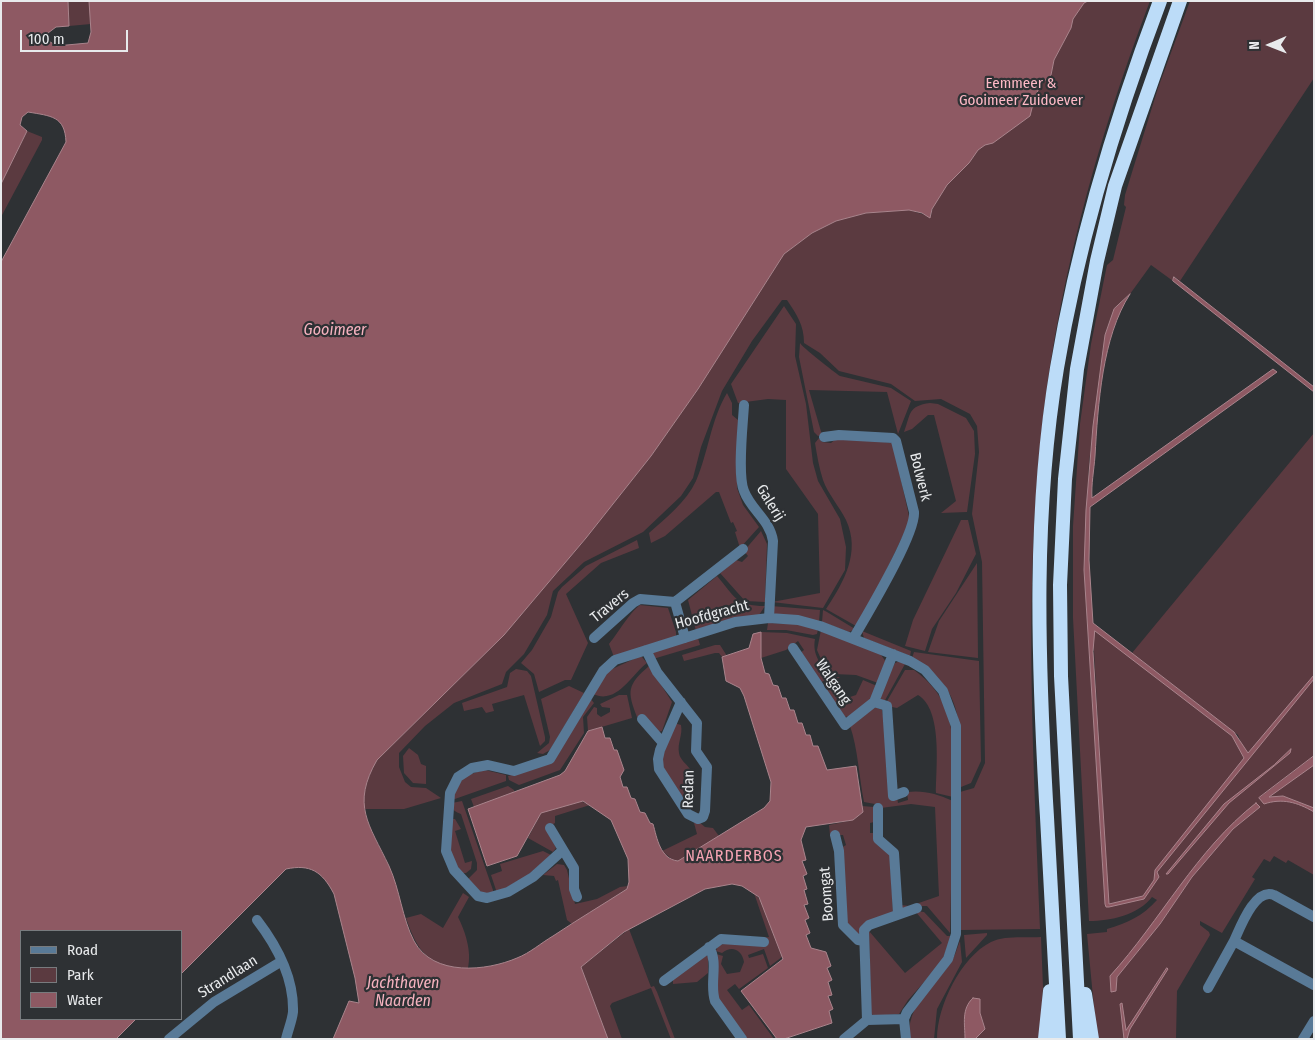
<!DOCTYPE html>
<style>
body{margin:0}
#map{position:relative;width:1315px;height:1040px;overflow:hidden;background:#2e3134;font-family:"Fira Sans Condensed",sans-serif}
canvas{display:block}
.frame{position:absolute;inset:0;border:2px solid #e8eaec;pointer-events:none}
.legend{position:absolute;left:20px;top:930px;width:162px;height:90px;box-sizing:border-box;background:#2e3134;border:1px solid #787b7e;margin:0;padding:6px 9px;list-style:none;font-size:15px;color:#e8eaec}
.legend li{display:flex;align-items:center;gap:10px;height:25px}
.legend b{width:25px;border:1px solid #787b7e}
.north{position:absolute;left:1245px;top:20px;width:50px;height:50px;-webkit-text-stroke:4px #2e3134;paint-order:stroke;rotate:269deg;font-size:14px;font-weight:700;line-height:20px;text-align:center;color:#e8eaec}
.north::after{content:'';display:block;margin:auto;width:18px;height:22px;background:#e8eaec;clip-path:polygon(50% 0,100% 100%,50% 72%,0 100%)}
.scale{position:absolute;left:20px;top:30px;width:108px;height:22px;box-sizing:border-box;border:2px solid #e8eaec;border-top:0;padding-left:6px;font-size:15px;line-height:18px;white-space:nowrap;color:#e8eaec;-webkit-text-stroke:4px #2e3134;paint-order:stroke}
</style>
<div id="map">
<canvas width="1315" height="1040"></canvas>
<div class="frame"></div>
<ul class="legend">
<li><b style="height:6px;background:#597a97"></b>Road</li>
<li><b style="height:14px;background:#5b3a40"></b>Park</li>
<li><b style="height:14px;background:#8e5963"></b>Water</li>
</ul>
<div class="north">N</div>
<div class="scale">100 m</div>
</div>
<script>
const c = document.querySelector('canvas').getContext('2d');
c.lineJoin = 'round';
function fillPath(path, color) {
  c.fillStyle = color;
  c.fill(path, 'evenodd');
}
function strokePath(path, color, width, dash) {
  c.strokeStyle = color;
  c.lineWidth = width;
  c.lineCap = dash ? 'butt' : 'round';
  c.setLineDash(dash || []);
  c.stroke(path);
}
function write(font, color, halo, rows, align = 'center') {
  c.font = font + ' "Fira Sans Condensed",sans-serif';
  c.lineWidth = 4.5;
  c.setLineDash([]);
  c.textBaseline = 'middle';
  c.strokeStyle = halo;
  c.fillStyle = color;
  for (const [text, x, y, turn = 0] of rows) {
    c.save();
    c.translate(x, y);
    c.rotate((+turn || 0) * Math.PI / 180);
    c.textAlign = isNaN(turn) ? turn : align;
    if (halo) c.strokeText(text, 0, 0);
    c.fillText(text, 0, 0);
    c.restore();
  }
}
const green = new Path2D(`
 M68 1H89L91 24 69 26Z
 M819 1H1150C1095 145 1055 293 1040 446 1024 607 1034 768 1040 929L961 930 960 792 974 788 985 763 982 562 972 514 979 452 977 426 970 414 941 399 915 401 891 384 839 371 820 353 804 343C804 325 797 315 787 300H782L752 341 722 391 701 447 693 478 681 496 643 532 584 562 553 591 547 615 524 654 506 672 502 684 454 703 425 726 399 753V767L405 782 411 787 426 788 441 798 404 809H364C361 792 369 775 377 760L504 635 586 538 651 456 698 389 784 254 812 233 836 221 866 213 909 210 931 217C933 196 951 181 965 167Z
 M1190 1H1314V78L1180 281 1175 277 1173 281 1151 265 1130 294 1114 309 1105 335 1089 463 1084 570 1105 904 1106 907 1143 896 1108 904 1093 633 1095 630 1232 736 1244 757V750L1238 735 1132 653 1314 433V808L1283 796 1268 797 1264 804C1282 798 1297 802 1314 812V875L1288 860 1286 863 1274 856 1270 862 1264 859 1252 877 1255 879 1222 933 1200 921V925L1209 932 1210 935 1177 991 1176 1039H1097L1087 934 1107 932V929C1127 923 1143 916 1157 900L1152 897C1138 915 1111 921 1089 921L1073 618V526L1080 424 1091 344 1107 265 1113 260 1126 207 1124 205 1125 195 1158 88ZM1256 803 1260 807 1233 829 1192 877 1160 924 1117 977 1111 976 1137 947 1191 872Z
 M27 131 42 137V140L1 217V184Z
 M784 306 796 324 795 356 806 404 813 463 818 481 840 519 846 547 845 570 823 608 772 602 820 593 818 514 786 469V400L768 399 738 403 731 384Z
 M800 343C801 346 835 373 840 376L891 388 911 401 898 434 887 392 809 390 822 435 818 436 814 432 799 357Z
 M727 393 732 403V415L738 420 737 488 743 505 759 527 740 548 735 532 737 531 733 522 731 523 719 492H716L665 536 651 543 649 533C666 518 686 502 696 481 708 454 711 419 727 393Z
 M930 403 938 404 966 418 974 431 975 454 967 512 941 513 956 501 934 415H928L912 429 904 432C911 413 908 406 930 403Z
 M838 437 893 443 910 521 873 598 856 626 826 609C844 582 861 552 846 520 839 506 828 494 823 480 819 468 817 455 815 443L819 438 822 442 831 443Z
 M961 520H968L976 554 956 593 932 629 925 651 905 646 913 620Z
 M761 531 767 544 765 602 745 601 720 573 736 560 742 562 748 556 744 551Z
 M637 540 639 548 601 563 566 594 588 643 571 680H565L539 692 534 674 521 663 532 650 551 617 558 592 562 587 586 566Z
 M977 563 978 658 928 652 939 621Z
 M717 576C735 597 736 606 765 606L759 615 696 631 688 600Z
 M640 605 668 608 676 632V637L614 657 609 644C618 633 630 612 640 605Z
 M771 606 820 610 819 622 776 615 773 613Z
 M823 610 827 612 855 629 849 632 822 622Z
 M768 623 796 624 818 629 817 634 813 635 786 630H767Z
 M821 630 879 652 886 662 878 683 856 675 834 674 824 666 817 650Z
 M862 631 911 651 910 656 864 638Z
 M761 632 787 633 815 639C812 655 821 666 832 676L820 683 800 653 804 650 798 641 786 650 761 658Z
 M698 638 700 645 653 659 652 654 656 650Z
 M715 645H720L727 656 722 657 719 653H715L684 661 682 655Z
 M914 652 979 661 981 761 971 783 961 787C960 754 965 713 944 685 936 675 922 666 912 658Z
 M638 657H642L647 663C631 675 617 705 593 694L608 671Z
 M900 661 905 664 884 702 880 698V692L895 663Z
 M649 666 672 702 662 731 658 732 642 715 637 717C627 691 627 685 649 666Z
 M516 669 527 671 531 676 545 737V741L540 746 524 695 492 704 494 711 486 713 482 707 464 711 462 703 507 687 510 673Z
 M905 670H914C961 704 952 745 953 797L936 793C936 767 943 710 918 695L897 708 892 707 887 701Z
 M834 677H840L837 679V688L847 698 856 695 863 680 877 686C872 700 860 717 843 717L821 686Z
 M569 686 584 693 550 750 543 754 537 753 549 743 550 737 541 699Z
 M619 695H627L632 718 588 731 587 717 594 707 597 708V714L601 717 610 712V708L602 707 600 704Z
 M590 698 594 703 583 717 584 733 560 770 519 785 509 780 508 776 548 764Z
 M875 707 882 710 898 803 908 800 907 792C924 790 937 794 953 801L950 933 927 906H916L901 910 900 905 910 906 939 896 935 807 911 804 881 808 875 804 864 802C859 777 858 749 850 726Z
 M674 723 681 725C683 735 677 743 679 753 680 760 686 763 690 769 696 780 695 794 689 804L685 805 660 764Z
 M409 748 418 755 421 764 426 766V784L413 783 404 773 403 756Z
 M485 770 506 775V781L452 800C459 778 464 775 485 770Z
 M508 786 514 790V794L474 807 471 799Z
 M462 801 494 893H482L468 879 477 870V863L461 814C456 812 451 810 452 803Z
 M580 801 590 805 555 816V823L547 828 556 848 553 852 528 838 541 813Z
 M862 806 874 807V822L870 823V833H874L890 855 893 913 860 935 846 926 841 848 846 845 843 835H830L829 825 853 820 863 812Z
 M451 819H455L461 829 455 831 465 863 472 861 471 869 466 873H462L451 857Z
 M699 822 705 827 713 828 719 836 678 861 673 860 662 851 697 834 694 823Z
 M543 851 551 855 527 876 497 893 491 875 502 871 500 864Z
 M557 864 564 865 567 870 575 904 597 899 620 887 628 886 627 889 572 924 567 920 558 880 556 881 554 876 543 875Z
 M463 893 469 897 458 917C465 931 472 951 468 968 429 967 418 953 406 918L421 914 443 928Z
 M754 893 763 903 782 957 770 966 764 949 748 955 749 958 763 954 768 968 739 989 735 984 727 990 742 1010 749 1005 774 1039H745L717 1001 716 954 723 956 721 964 727 974 740 972 744 962C742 950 732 945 722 953L716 951 718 945 769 937Z
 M915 911 924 912 947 936H951L942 962 908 1000 899 1014 875 1016 871 1014 869 931 905 973 942 943Z
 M629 929 651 987 654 986 657 992 675 1039H671L651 988 612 1003 610 1006 622 1039H608L581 967Z
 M987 933V935L966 958 964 935Z
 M1041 937 1043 987 1040 1039H975L985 1029 980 1013 964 1018 965 1039H937C937 1006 961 957 991 942 1004 935 1026 938 1041 937Z
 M960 941 962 962 937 1009 934 1039H909C907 1004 931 991 949 965 955 957 957 948 960 941Z
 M706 955 708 957V973L697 982 673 984V979Z`);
const water = new Path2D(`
 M1 1H68L69 26 56 27 48 33 49 41 56 46 88 43 91 32 89 1H1088L1084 3 1073 19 1071 28 1054 60 1051 75 1042 83 1035 96 1030 116 993 143 985 145 978 150 969 163 947 185 932 209 930 218 922 213 909 210 866 213 836 221 812 233 784 254 698 389 651 456 586 538 504 635 377 760C351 805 369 824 389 866 400 890 402 918 414 941 433 977 487 971 517 958 530 953 541 943 553 936 577 920 602 905 627 889L629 882 628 859 611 820 583 801 541 813 517 856 487 866 468 809 560 775 565 771 588 731 602 727 605 738H610L614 750H617L624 770 620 777 623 787H627L631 798 635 799 640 812 645 813 650 823 653 824C657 838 660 859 678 861L764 808 770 801 771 782 744 696 740 688 726 681 722 657 749 648 753 634 761 632V658L765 673 769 674 773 685 778 686 782 698H786L790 710H794L798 723H802L806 735H810L813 746H818L827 770 856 766 863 812 853 820 806 827 801 840 806 860 802 861 807 874 803 876 807 889 804 890 808 904 804 905 809 918 805 920 810 933 806 935 811 948 826 952 831 966 827 968 832 980 828 982 832 995 828 996 833 1009 829 1011 832 1023 784 1039H777L741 991 783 959 759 897 742 886 732 884 705 889 624 932 581 967 608 1039H333L349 1001 359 1003 355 978 334 894C322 871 310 864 286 869L181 974V931H21V1019H136L116 1039H1V262L66 142C65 116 51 116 28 112L22 117 20 125 27 131 1 184Z
 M1174 277 1314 387V392L1173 281Z
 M1130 294C1102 337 1098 405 1095 456 1094 470 1091 485 1092 498L1273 369 1277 372 1090 507 1089 560 1093 623 1234 732 1248 753 1314 675V679L1157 872 1159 877 1144 899 1109 907H1106L1105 904 1084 570 1086 510 1093 426 1105 335 1114 309ZM1095 631 1232 736 1244 758 1155 870 1154 880 1143 896 1109 904 1093 652Z
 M1291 749 1290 753 1229 803 1168 874H1166L1224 804 1274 765Z
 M1314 756V765L1269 797 1283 796 1314 808V812C1297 802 1282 798 1264 804L1259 798Z
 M1256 803 1260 807 1233 829 1192 877 1160 924 1117 977 1116 991 1111 992 1110 976C1161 920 1196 850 1256 803Z
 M1167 968 1168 969 1130 1029 1127 1039H1124L1120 1004 1122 1003 1126 1030Z
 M973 998 980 999V1013L985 1029 975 1039H965C965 1024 961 1009 973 998Z`);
const minor = new Path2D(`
 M744 405C743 424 737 475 744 491 751 510 770 520 773 541L769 618
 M824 437 839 435 893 438 896 441 914 512C916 534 866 616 853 639
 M675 602 685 638
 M594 638 633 603 640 599 675 602 743 549
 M793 648 845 725 874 702 893 654
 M646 650 657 672 697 723 696 751 707 767 705 811 703 817 698 819 688 814 659 769 658 759 660 750 681 702
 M874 702 887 706 893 796 904 792
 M642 719 663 743
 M878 808V839L894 853 898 914
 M550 828 574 868V889L577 897
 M835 835 839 851 843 925 858 940 864 941
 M563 850 533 877 508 892 487 898 478 896 454 870 446 851 450 793 458 777 472 768 488 765 514 771 550 759 603 671 615 660 735 622 769 618 798 620 820 626 910 661 925 670 943 691 956 726V934L948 959 907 1012 904 1019 906 1039
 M1314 917 1274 895C1255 887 1240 928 1234 941L1314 985
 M257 920C277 946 294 979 293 1012 292 1021 288 1030 286 1039
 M709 947C719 963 709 984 715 1001L742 1039
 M664 981 721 939 764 942
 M1208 988 1234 941
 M867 1020 864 930 869 925 917 908
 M169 1039 214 1002 282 961
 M844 1039 867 1020 904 1019
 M1303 1039 1314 1021`);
const highway = new Path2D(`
 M1085 994 1092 1039
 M1045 1039 1050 991
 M1059 1039C1055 959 1051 880 1046 801 1038 657 1033 511 1057 368 1078 242 1115 120 1160 1
 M1080 1039 1061 676 1060 585 1065 479 1077 369 1097 261 1115 186 1180 1`);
const parkNames = [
 ["Eemmeer &",1021,84],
 ["Gooimeer Zuidoever",1021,101]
];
const streetNames = [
 ["Bolwerk",920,477,76],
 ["Galerij",770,503,58],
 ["Travers",610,606,-39],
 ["Hoofdgracht",712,615,-15],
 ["Walgang",833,682,56],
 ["Redan",689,789,-89],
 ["Boomgat",827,894,-94],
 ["Strandlaan",228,977,-32]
];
const waterNames = [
 ["Gooimeer",335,331],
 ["Jachthaven",403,984],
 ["Naarden",403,1002]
];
const neighbourhoodNames = [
 ["NAARDERBOS",734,857]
];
fillPath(green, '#5b3a40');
fillPath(water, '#8e5963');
strokePath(water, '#a9848c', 1);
strokePath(minor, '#597a97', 10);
strokePath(highway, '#bcdcf8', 14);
write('15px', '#feb9c6', '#2e3134', parkNames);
write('15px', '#e8eaec', '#2e3134', streetNames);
write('italic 16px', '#f6b2bf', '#2e3134', waterNames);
c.letterSpacing = '1px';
write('16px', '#f6a3b3', '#2e3134', neighbourhoodNames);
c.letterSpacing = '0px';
</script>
